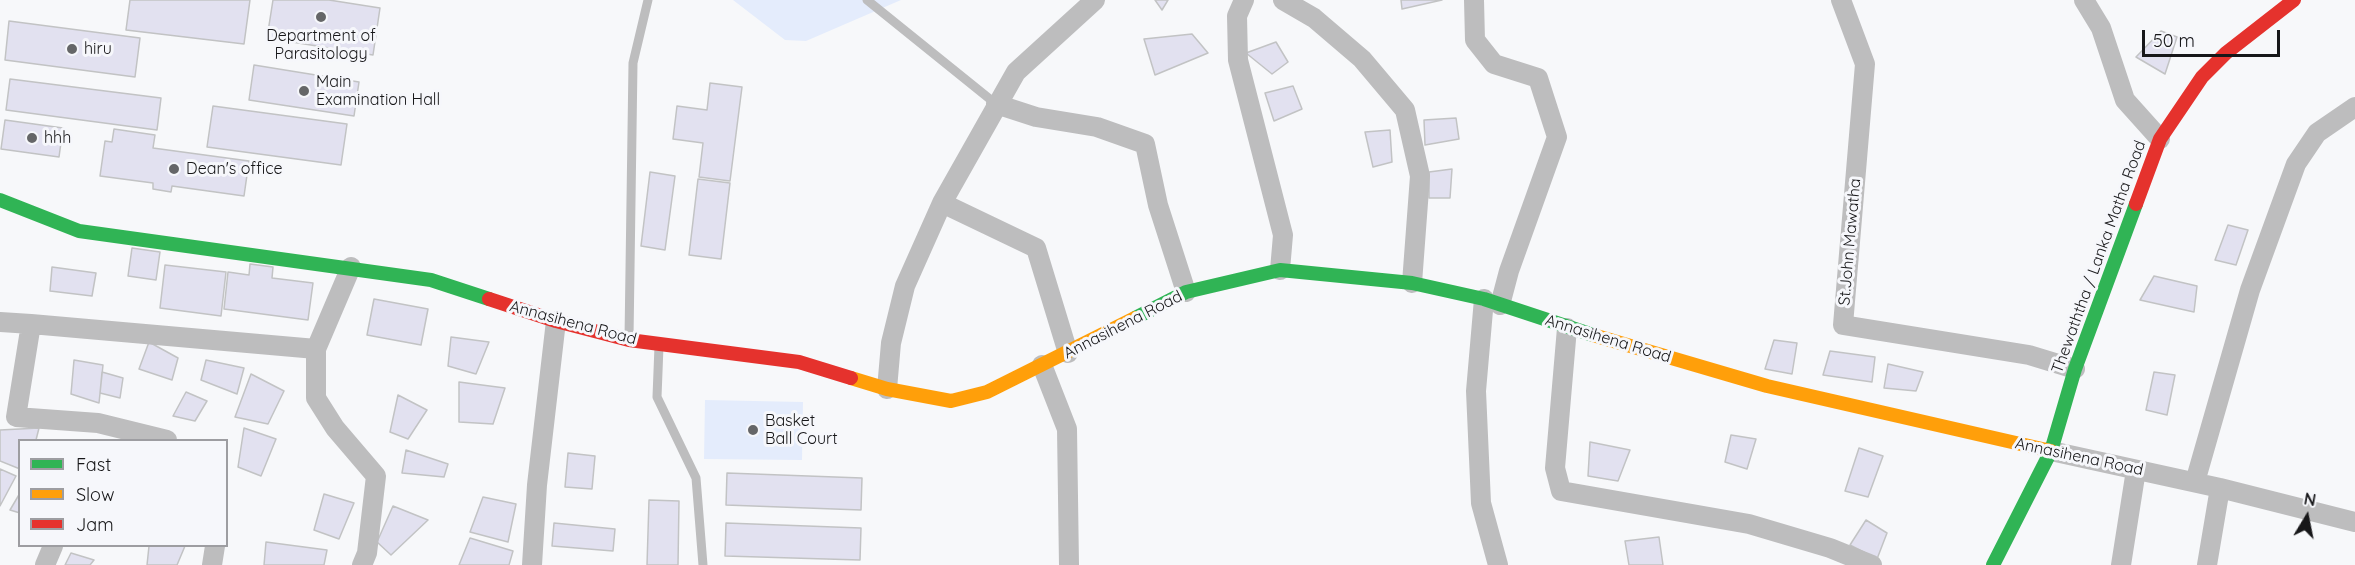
<!DOCTYPE html>
<style>
body{margin:0}
#map{position:relative;width:2355px;height:565px;overflow:hidden;background:#f7f8fa;font-family:Quicksand,sans-serif}
canvas{display:block}
.legend{position:absolute;left:18px;top:439px;width:210px;height:108px;box-sizing:border-box;background:#f6f7fb;border:2px solid #9d9da1;margin:0;padding:8px 10px;list-style:none;font-size:18px;color:#171719}
.legend li{display:flex;align-items:center;gap:12px;height:30px}
.legend b{width:30px;border:2px solid #9d9da1}
.north{position:absolute;left:2277px;top:487px;width:60px;height:60px;-webkit-text-stroke:4px #f6f7fb;paint-order:stroke;rotate:10deg;font-size:16px;font-weight:700;line-height:24px;text-align:center;color:#171719}
.north::after{content:'';display:block;margin:auto;width:21px;height:27px;background:#171719;clip-path:polygon(50% 0,100% 100%,50% 72%,0 100%)}
.scale{position:absolute;left:2142px;top:30px;width:138px;height:27px;box-sizing:border-box;border:3px solid #171719;border-top:0;padding-left:8px;font-size:18px;line-height:21px;white-space:nowrap;color:#171719;-webkit-text-stroke:4px #f6f7fb;paint-order:stroke}
</style>
<div id="map">
<canvas width="2355" height="565"></canvas>
<ul class="legend">
<li><b style="height:8px;background:#30b455"></b>Fast</li>
<li><b style="height:8px;background:#ff9f0a"></b>Slow</li>
<li><b style="height:8px;background:#e5322d"></b>Jam</li>
</ul>
<div class="north">N</div>
<div class="scale">50 m</div>
</div>
<script>
const c = document.querySelector('canvas').getContext('2d');
c.lineJoin = 'round';
function fillPath(path, color) {
  c.fillStyle = color;
  c.fill(path, 'evenodd');
}
function strokePath(path, color, width, dash) {
  c.strokeStyle = color;
  c.lineWidth = width;
  c.lineCap = dash ? 'butt' : 'round';
  c.setLineDash(dash || []);
  c.stroke(path);
}
function write(font, color, halo, rows, align = 'center') {
  c.font = font + ' Quicksand,sans-serif';
  c.lineWidth = 6;
  c.setLineDash([]);
  c.textBaseline = 'middle';
  c.strokeStyle = halo;
  c.fillStyle = color;
  for (const [text, x, y, turn = 0] of rows) {
    c.save();
    c.translate(x, y);
    c.rotate((+turn || 0) * Math.PI / 180);
    c.textAlign = isNaN(turn) ? turn : align;
    if (halo) c.strokeText(text, 0, 0);
    c.fillText(text, 0, 0);
    c.restore();
  }
}
const green = new Path2D(`
 M733 0H901L806 41 785 40Z
 M705 400 803 402 802 460 704 459Z`);
const building = new Path2D(`
 M130 0H250L244 44 126 30Z
 M273 0H329L380 8 373 55 267 38Z
 M1155 0H1168L1162 10Z
 M1401 0H1442L1402 9Z
 M9 21 140 38 135 77 5 60Z
 M2161 31 2177 37 2165 74 2136 57Z
 M1192 34 1208 53 1155 75 1144 39Z
 M1276 42 1288 62 1272 74 1246 53Z
 M254 65 359 82 354 116 249 100Z
 M10 79 161 98 157 130 6 110Z
 M710 83 742 87 730 181 699 177 703 143 673 139 677 106 707 110Z
 M1293 86 1302 109 1274 121 1265 93Z
 M213 106 347 124 341 165 207 147Z
 M1456 118 1459 139 1425 145 1424 120Z
 M5 120 63 128 59 157 1 149Z
 M114 129 155 135 153 148 249 161 244 196 172 186 171 192 153 189V183L100 176 105 141 112 142Z
 M1390 130 1392 162 1373 167 1365 132Z
 M1452 169 1450 198H1429V172Z
 M650 172 675 176 665 250 641 246Z
 M698 179 730 183 721 259 689 255Z
 M2228 225 2248 230 2236 265 2215 260Z
 M132 248 160 252 156 280 128 276Z
 M250 264 273 267 272 278 313 283 308 320 224 309 228 272 249 275Z
 M165 265 226 272 221 316 160 308Z
 M52 267 96 273 92 296 50 291Z
 M2154 276 2197 286 2194 312 2140 300Z
 M374 299 428 309 421 345 367 335Z
 M451 337 489 342 476 374 448 366Z
 M1774 340 1797 343 1792 374 1765 369Z
 M149 342 178 358 172 380 139 369Z
 M1830 351 1875 357 1872 382 1823 375Z
 M74 360 103 365 99 403 71 394Z
 M206 360 244 368 237 394 201 380Z
 M1888 364 1923 372 1916 391 1884 388Z
 M102 372 123 378 120 398 100 393Z
 M2154 372 2175 375 2167 415 2146 410Z
 M251 374 284 391 268 424 235 417Z
 M459 382 505 388 493 424 459 422Z
 M186 392 207 401 195 421 173 416Z
 M398 395 427 410 408 439 390 432Z
 M39 428 36 440H20V469L0 461V430Z
 M244 428 276 439 261 476 238 467Z
 M1731 435 1756 439 1747 469 1725 462Z
 M1590 442 1630 450 1618 481 1588 476Z
 M1859 448 1883 456 1868 497 1845 491Z
 M406 450 448 464 444 477 402 473Z
 M568 453 595 456 592 489 565 487Z
 M0 469 16 476 0 506Z
 M727 473 862 478 861 510 726 505Z
 M20 493V513L10 510Z
 M324 494 354 503 339 539 314 530Z
 M483 497 516 504 508 542 470 532Z
 M649 500 679 501 678 565H647Z
 M393 506 428 520 391 555 377 542Z
 M1866 520 1887 533 1877 559 1850 545Z
 M554 523 615 529 613 551 552 546Z
 M726 523 861 528 860 560 725 556Z
 M1659 537 1663 565H1629L1625 541Z
 M470 538 513 551 509 565H459Z
 M266 542 327 550 324 565H264Z
 M149 546H185L177 565H147Z
 M71 553 94 560 90 565H65Z`);
const lane = new Path2D(`
 M867 0 996 104
 M629 338 633 63 648 0
 M659 346 657 397 696 478 703 565`);
const street = new Path2D(`
 M1244 0 1237 16 1238 60 1283 235 1280 270
 M1283 0 1314 18 1362 59 1405 110 1420 176 1412 283
 M1474 0 1475 40 1494 64 1538 78 1557 137 1509 271 1500 305
 M1841 0 1865 64 1843 325 2029 355 2075 369
 M2084 0 2101 28 2125 100 2160 139
 M996 104 1036 117 1097 127 1145 144 1158 205 1186 292
 M942 203 1036 248 1068 353
 M351 267 316 349V398L335 428 376 476 367 553 362 565
 M1484 299 1476 391 1481 503 1498 565
 M0 322 31 324 16 417 98 423 167 440
 M31 324 316 349
 M1567 328 1555 468 1561 491 1749 524 1830 548 1872 565
 M1042 365 1067 429 1069 565
 M887 389 891 343 905 286 942 203 1016 72 1095 0
 M2051 451 2220 488 2355 522
 M2195 482 2250 290 2296 164 2317 133 2355 107
 M45 565 53 546
 M212 565 215 546
 M532 565 537 485 556 321
 M2121 565 2136 470
 M2207 565 2220 488`);
const fast = new Path2D(`
 M0 200 79 231 431 280 489 299
 M1135 318 1186 292 1280 270 1412 283 1484 299 1593 335
 M1993 565 2051 451 2075 369 2136 204`);
const slow = new Path2D(`
 M1593 335 1767 386 2051 451
 M851 378 887 389 951 401 987 392 1135 318`);
const jam = new Path2D(`
 M2136 204 2160 139 2202 77 2226 53 2294 0
 M489 299 556 321 629 340 799 362 851 378`);
const markers = [
 [321,17,6,"#656668"],
 [72,49,6,"#656668"],
 [304,91,6,"#656668"],
 [32,138,6,"#656668"],
 [174,169,6,"#656668"],
 [753,430,6,"#656668"]
];
const poiNames = [
 ["Department of",321,36,"center"],
 ["Parasitology",321,54,"center"],
 ["hiru",84,49],
 ["Main",316,82],
 ["Examination Hall",316,100],
 ["hhh",44,138],
 ["Dean's office",186,169],
 ["Basket",765,421],
 ["Ball Court",765,439]
];
const streetNames = [
 ["St.John Mawatha",1850,242,-85],
 ["Thewaththa / Lanka Matha Road",2099,257,-70],
 ["Annasihena Road",573,323,15],
 ["Annasihena Road",1123,325,-27],
 ["Annasihena Road",1608,339,17],
 ["Annasihena Road",2079,457,12]
];
fillPath(green, '#e4ecfc');
fillPath(building, '#e2e1f0');
strokePath(building, '#c2c3c4', 1.5);
strokePath(lane, '#bdbdbe', 9);
strokePath(street, '#bdbdbe', 20);
strokePath(fast, '#30b455', 14);
strokePath(slow, '#ff9f0a', 14);
strokePath(jam, '#e5322d', 14);
for (const [x, y, r, color] of markers) {
  const dot = new Path2D();
  dot.arc(x, y, r, 0, 2 * Math.PI);
  c.fillStyle = color;
  c.fill(dot);
  strokePath(dot, '#f6f7fb', 2);
}
write('16px', '#171719', '#f6f7fb', poiNames, 'left');
write('16px', '#171719', '#f6f7fb', streetNames);
</script>
